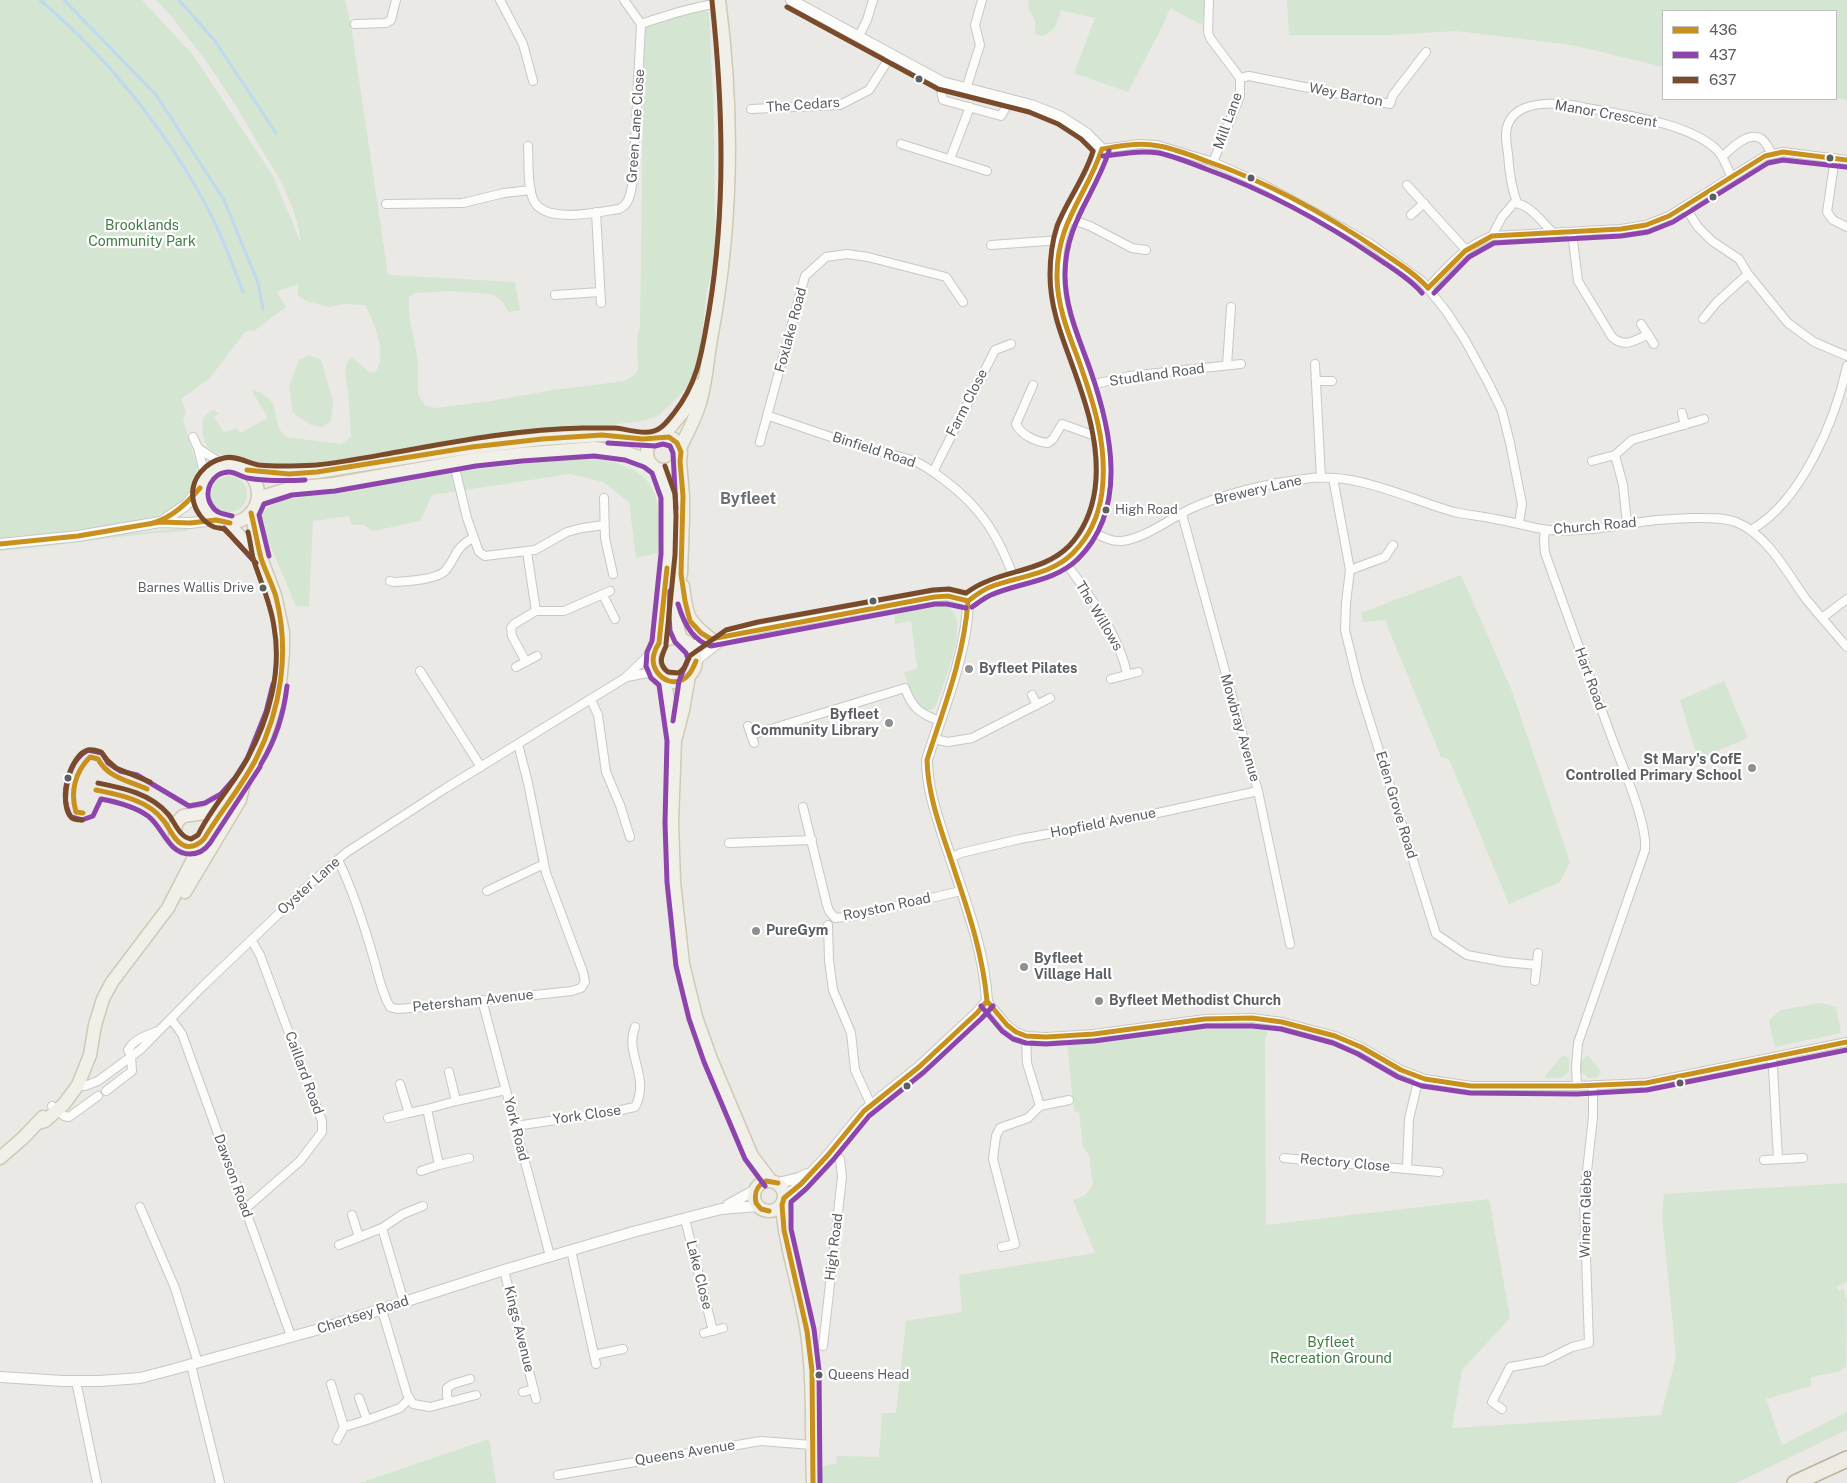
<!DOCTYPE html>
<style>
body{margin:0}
#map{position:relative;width:1847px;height:1483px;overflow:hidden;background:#eae9e5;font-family:"Public Sans",sans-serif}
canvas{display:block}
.legend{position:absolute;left:1662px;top:10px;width:175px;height:90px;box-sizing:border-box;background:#fff;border:1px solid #bdbfc0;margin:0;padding:6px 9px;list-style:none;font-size:15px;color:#5b5e62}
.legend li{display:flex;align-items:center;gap:10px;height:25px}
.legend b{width:25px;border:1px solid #bdbfc0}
</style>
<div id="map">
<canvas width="1847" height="1483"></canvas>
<ul class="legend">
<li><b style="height:6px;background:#c8901d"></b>436</li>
<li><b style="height:6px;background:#8e44ad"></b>437</li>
<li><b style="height:6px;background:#7a4b2a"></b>637</li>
</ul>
</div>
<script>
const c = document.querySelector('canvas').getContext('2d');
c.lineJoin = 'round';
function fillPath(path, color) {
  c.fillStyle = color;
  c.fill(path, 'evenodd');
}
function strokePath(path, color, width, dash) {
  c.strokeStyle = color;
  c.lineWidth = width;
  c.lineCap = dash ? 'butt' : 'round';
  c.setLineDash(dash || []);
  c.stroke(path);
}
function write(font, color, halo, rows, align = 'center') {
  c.font = font + ' "Public Sans",sans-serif';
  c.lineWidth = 4.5;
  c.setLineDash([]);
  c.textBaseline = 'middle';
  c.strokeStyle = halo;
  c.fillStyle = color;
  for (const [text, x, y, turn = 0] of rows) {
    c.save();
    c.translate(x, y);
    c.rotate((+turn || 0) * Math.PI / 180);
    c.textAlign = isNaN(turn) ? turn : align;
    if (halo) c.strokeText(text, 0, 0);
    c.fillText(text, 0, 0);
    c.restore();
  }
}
const green = new Path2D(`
 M0 0H142L193 55 273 176 301 243C300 224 288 195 279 178 274 169 268 161 263 152 240 111 215 71 185 34 176 22 167 10 155 0H345L351 25 388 275 515 282 520 310 509 312 501 300 491 294 452 291 416 293 409 297C407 320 416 341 418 364 419 374 416 385 419 396 420 399 423 402 425 406L436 408 491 401 553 390 625 381 634 375 638 370 637 340 640 326 644 27 700 9 709 13 714 116 715 244 714 264 707 290 698 367 684 391 659 415 643 421 539 433 302 470 249 466C222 449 199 461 203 418L212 410 219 413 214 417 224 433 236 428 240 433 268 418 253 393V390C286 400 268 421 286 437L341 444 351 437 348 391 345 372 347 362 352 357 370 373 377 371C386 350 375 325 365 305L344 304 329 307 307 301 298 296V284L277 292 286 307 254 331 252 330 245 332 210 378 181 399 186 411 183 420 197 466 196 479 192 488 182 501 175 507 158 516 145 520 62 532 0 538Z
 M1028 0H1206L1202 25 1170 8 1163 25 1128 92 1074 73 1095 18 1061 10 1055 27 1046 35 1043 36 1035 34V21L1029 10Z
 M1287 0H1847V100L1836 98V11H1663V67L1572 45 1456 31 1387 35H1289Z
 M309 355 321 360 333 401 331 421 322 427 311 425 293 413 289 386 299 360Z
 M584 457C610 461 645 465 655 495 661 510 658 537 658 553L636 558 629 502 603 482 570 474 432 495 420 521 373 531 364 525H352L349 516 313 521 309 607 296 606 262 526V513L270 506 284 500 426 475Z
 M211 494a18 18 0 1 1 36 0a18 18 0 1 1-36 0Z
 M187 528V531C124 534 63 546 0 551V548C62 544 124 532 187 528Z
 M1461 575 1512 691 1570 862 1560 882 1509 904 1449 759 1441 757 1385 620 1363 622 1361 613Z
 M941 601C947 605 952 609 955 615 964 635 943 685 936 706L931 710H925C913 699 909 687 904 673L917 668 911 621 895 624 894 610Z
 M1724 681 1748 738 1698 759 1680 700Z
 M1821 1003 1836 1007 1841 1033 1775 1047 1769 1020 1781 1010Z
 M1221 1022 1269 1024 1265 1041 1266 1225 1489 1199 1510 1318 1462 1370 1452 1428 1661 1415 1676 1357 1662 1216 1664 1194 1847 1183V1282L1836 1287 1838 1290 1844 1289 1846 1298H1847L1846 1366 1838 1372 1811 1377V1386L1766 1399 1782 1445 1847 1412V1430L1736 1483H822L821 1468 830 1464H836L837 1456 879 1457 882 1413H896L906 1321 962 1312 959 1275 1095 1253 1073 1200 1085 1195 1093 1185 1089 1155 1083 1147 1079 1112 1074 1111 1067 1042C1118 1037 1169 1027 1221 1022Z
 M1563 1055 1569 1058V1072L1560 1078H1546L1545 1076Z
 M1588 1055 1601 1072 1597 1077 1589 1078 1581 1072V1061Z
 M489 1439 496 1483H360Z`);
const stream = new Path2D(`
 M40 0C109 58 174 140 214 221 225 244 234 268 243 292
 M64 0 157 96 224 200 258 283 263 309
 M179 0 215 41 276 133`);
const minor = new Path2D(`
 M500 0 523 44 533 81
 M624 0 641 24
 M1209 0 1208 32 1210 38 1240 78V96L1213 162
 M355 24 386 23 391 20 396 0
 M641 24C668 15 692 7 720 3
 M859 36 867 20 873 0
 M1240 78 1249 76 1390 104 1393 95 1426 52
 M942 82 941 90 943 100 1001 116 1010 100
 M966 89 980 45 975 25 982 0
 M751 109 840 105 869 90 892 54
 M901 144 987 171
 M528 146C529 163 527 183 533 199 543 225 598 212 619 209 631 203 630 193 633 181L641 24
 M1102 149 1139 144 1157 145 1213 162 1264 185 1325 218 1371 244 1422 281 1446 311 1465 340 1489 384 1502 411 1510 443 1522 504 1519 523
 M1722 157C1731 149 1747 132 1760 138 1766 141 1769 149 1772 154
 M1835 158 1827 212 1833 220 1847 227
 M950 159 970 107
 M1407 185 1466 250
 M1517 203C1511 186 1509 171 1508 154 1507 147 1506 141 1506 134 1508 101 1548 102 1572 105 1613 114 1684 120 1716 149 1723 155 1727 167 1731 176
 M386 204 463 203 504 193 531 190
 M1685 207 1698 227 1712 241 1739 259 1748 274 1788 323 1814 342 1847 356
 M596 212 601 303
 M1411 215 1424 203
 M1068 218 1090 226 1132 248 1146 250
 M1572 232 1578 281 1612 337C1624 348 1635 341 1648 334
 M1492 236 1502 217 1514 203C1530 204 1542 222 1553 233
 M991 245 1060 240
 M1428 288C1447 267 1465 246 1492 236L1621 229 1646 225 1669 216 1765 156 1783 152 1847 160
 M555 295 600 292
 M1703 319 1717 302 1748 274
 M1641 324 1654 344
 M1315 364 1321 478
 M1227 365 1231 307
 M1316 381H1332
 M1033 385 1016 424C1021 435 1036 442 1048 443L1053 439 1062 424 1090 434 1100 433
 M1087 386 1129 376 1241 364
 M1682 413 1685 425
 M769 416C796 425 824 435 852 444 872 450 894 454 914 461 925 465 934 473 943 479 982 508 998 535 1015 580
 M193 437 198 448 205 476
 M760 442 805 276 826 257 847 254 868 257 946 277 963 302
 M198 448 224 465
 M1615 455 1623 485 1627 524
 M1592 461 1615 455 1632 440 1704 419
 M454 464 467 518 479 552 485 556 535 550 567 532 582 528 604 525
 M933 472 995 350 1011 344
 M1333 478 1350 570 1346 603 1345 630 1358 683 1436 934 1467 955 1505 962 1537 965
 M604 498 605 538 613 574
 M1182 514 1258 791 1290 944
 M1545 530 1544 540 1545 553C1567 613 1588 673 1610 733 1620 761 1648 823 1645 850L1578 1043 1576 1066 1577 1086
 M1751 530C1801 502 1835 421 1847 366
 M1091 531C1101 536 1111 542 1122 541 1145 538 1170 519 1190 509 1222 494 1269 483 1304 479 1356 471 1405 498 1454 512 1467 515 1482 516 1495 519 1513 522 1531 528 1549 530 1582 533 1616 525 1649 521 1663 519 1676 519 1691 518 1705 518 1722 517 1736 522 1768 535 1787 573 1806 599 1819 615 1833 631 1847 647
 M527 552 536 611
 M1064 561C1087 591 1121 638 1127 675
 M1350 570 1385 557 1393 545
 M390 581 394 582C407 581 436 580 445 571 457 557 454 548 473 538
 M603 595 615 619
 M1822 618 1847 599
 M690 645 759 629 934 597 948 596 968 601
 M696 661 726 638
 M526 662 512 636 511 628 514 624 536 611H564L610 591
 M516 667 537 656
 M420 671 481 767
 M627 677 648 673H657
 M1111 679 1138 672
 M1032 695 1037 705
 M591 700 598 715 606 772 620 805 630 837
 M748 726 754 743
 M751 735 905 688C912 708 920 714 940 721
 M934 739 948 742 972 738 1050 698
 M803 807 827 905 829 911 835 918 853 916 961 891
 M729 843 812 840
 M950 858 961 853 1020 839 1126 820 1258 791
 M338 860C354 892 365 928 375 963 379 978 382 993 390 1007L397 1009 423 1007 572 991 581 988 585 982 583 972 546 873 528 783 518 744
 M487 891 544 864
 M828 925 829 960 833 990 851 1033 855 1070 871 1105
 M1535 981 1538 953
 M482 1000 550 1256
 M987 1001 1007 1025 1016 1032 1026 1036 1046 1037 1094 1034 1205 1019 1252 1018 1282 1022 1335 1036 1361 1047 1401 1070 1425 1079 1471 1086H1577L1646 1083 1847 1042
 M171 1019 182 1034 291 1336
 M1026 1036 1027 1063 1040 1106
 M1771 1058 1773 1068 1778 1159
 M449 1072 456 1101 506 1090
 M78 1085 85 1086 98 1081 140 1050 203 986 313 881 347 852 446 788 625 678 654 650
 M106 1091 132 1071 131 1055 128 1050C134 1039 147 1035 158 1031
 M52 1106 64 1116 69 1117 98 1096
 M409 1113 427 1109
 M388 1118 409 1113 400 1084
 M515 1126 611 1112 635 1107C651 1077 624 1054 635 1027
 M1284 1158 1439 1172
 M1764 1160 1803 1158
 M439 1165 469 1158
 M1407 1169 1409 1119 1419 1077
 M421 1171 439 1165 427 1109 456 1101
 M140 1207 175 1288 198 1363
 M245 1209 300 1161 322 1132V1121L315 1103 260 955 252 941
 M352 1215 359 1237
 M685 1219 713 1331
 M339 1245 382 1228
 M1002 1247 1015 1244 993 1159 996 1136 1000 1128 1028 1118 1040 1106 1069 1100
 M571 1250 596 1364
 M504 1270 536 1399
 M404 1302 382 1228 403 1214 423 1206
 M382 1310 407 1394 413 1404 430 1407 449 1402 447 1396V1388L453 1384 470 1379
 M704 1333 723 1328
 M823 1346 842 1177 840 1159 832 1150
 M594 1355 623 1349
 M191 1365 220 1483
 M76 1381 97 1483
 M331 1384 344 1427 367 1420
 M523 1392 534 1389
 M359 1398 367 1420 400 1408 409 1399
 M449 1402 476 1395
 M1502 1409 1492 1402 1510 1367 1544 1361 1572 1347 1589 1343 1584 1198 1593 1117V1085
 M337 1440 344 1427
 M558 1475 761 1441 812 1445`);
const tertiary = new Path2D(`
 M161 522 186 505 200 488
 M0 544 78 536 160 522 190 523 216 520
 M778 1183 799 1178 807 1174
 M784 1198 801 1184 828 1155 864 1111 919 1067 977 1013 987 1001C984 944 960 889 943 835 935 810 927 786 927 760 943 709 967 654 968 601 975 596 982 590 990 587 1014 578 1044 576 1065 560 1085 544 1096 524 1101 500 1111 450 1094 402 1077 356 1070 337 1062 318 1059 298 1057 286 1057 272 1058 260 1060 214 1092 189 1102 149L1086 133 1061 117 1031 105 942 82 791 0
 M728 1205 755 1190
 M0 1377 63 1381H100L140 1378 167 1371 323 1328 504 1270 633 1232 721 1209 758 1206`);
const primary = new Path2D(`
 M663 436 688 406 699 385
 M647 453a17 17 0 1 1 34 0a17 17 0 1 1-34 0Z
 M680 448C687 434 694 421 699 406 706 385 707 362 711 339 732 228 734 112 719 0
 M680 461 683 496V518L681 574 677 587 676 611 677 626 681 639
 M200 494a29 29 0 1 1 58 0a29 29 0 1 1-58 0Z
 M658 469 668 496 669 516 668 554 659 643
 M247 470 289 474 317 472 472 447 542 439 602 435 655 439
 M258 498 291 488 334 484 475 459 521 454 594 448 627 453 648 460
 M230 523 235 531 261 558
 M683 586C687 617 687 620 711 639
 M652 660a22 22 0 1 1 44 0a22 22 0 1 1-44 0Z
 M667 681 666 688 675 740 672 823 674 882 683 964 696 1017 711 1059 752 1156 771 1181
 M676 737 683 710 689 676
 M201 843C190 849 180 846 175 835L176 823 183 816 205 813 225 800
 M185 892 240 800 244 783
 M38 1123 45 1121 64 1104 78 1085 90 1055 95 1025 103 999 112 982 168 908 207 832 246 776 265 737 279 693 283 653V632L275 595 261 558 251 513
 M0 1158 23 1138 43 1117
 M754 1196a15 15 0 1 1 30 0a15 15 0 1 1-30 0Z
 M782 1205C785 1249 801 1290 807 1333 814 1383 811 1433 813 1483`);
const motorway = new Path2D(`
 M1795 1483 1847 1459`);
const bus1 = new Path2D(`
 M1102 149C1121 146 1139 142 1159 146 1176 149 1193 156 1209 162 1270 183 1327 215 1380 251 1396 262 1415 273 1428 288
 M1428 288 1465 251 1492 236 1621 229 1646 225 1669 216 1765 156 1783 152 1847 160
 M247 470 289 474 317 472 472 447 542 439 602 435 643 439 669 437 677 443 681 452 680 461 683 496 681 574 685 601 690 621 701 633 711 639 934 597 948 596 968 601
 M150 524C172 518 186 504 200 488
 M0 544 78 536 160 522 190 523 216 520 230 523
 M968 601C975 596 982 590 990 587 1019 576 1051 575 1073 553 1090 536 1099 515 1102 492 1108 445 1093 400 1077 356 1067 330 1057 304 1057 276 1057 221 1086 197 1102 149
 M659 643 667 568
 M659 643C657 646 655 650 654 654 649 670 666 687 682 680 690 676 693 668 696 661
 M96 790C120 795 148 800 163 820 170 828 173 840 183 845 191 849 198 845 204 839 220 812 241 788 256 759 281 709 290 652 276 597 272 583 265 571 261 558 257 543 255 528 251 513
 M83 813 76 812C70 792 75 772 90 757L98 759C108 778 129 781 147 789
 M987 1001 1007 1025 1016 1032 1026 1036 1046 1037 1094 1034 1205 1019 1252 1018 1282 1022 1335 1036 1361 1047 1401 1070 1425 1079 1471 1086H1577L1646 1083 1847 1042
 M769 1211 761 1209 756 1203C754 1193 756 1186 766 1181L778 1183
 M813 1483 812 1371 807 1331 784 1230 782 1205 784 1198 801 1184 828 1155 864 1111 919 1067 977 1013 987 1001C983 957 970 916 956 875 944 837 928 800 927 760 944 707 964 657 968 601`);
const bus2 = new Path2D(`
 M1103 156C1122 154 1140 150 1159 153 1176 157 1191 163 1206 169 1267 191 1324 222 1377 258 1393 269 1410 279 1422 293
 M1434 293 1469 257 1494 243 1621 236 1648 232 1673 222 1768 163 1783 160 1846 167
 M608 443 655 446 663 444 670 446 673 453 676 509
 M232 516C223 514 216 513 212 506 202 492 212 472 229 472 235 472 241 477 247 478 266 481 287 481 305 480
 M224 528 255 562
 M269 556 259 515 264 504 292 495 335 491 476 466 522 461 594 456 625 460 644 467 652 473 661 498V554L652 641 647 652 646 666 651 678 659 685 667 741 665 823 667 882 676 966 689 1019 704 1062 745 1159 765 1186
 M670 591 669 616 670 631 675 642 686 653 688 659 679 681 673 721
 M678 604C683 621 692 641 711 646L935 604H947L966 608
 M972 607C978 603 984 598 991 595 1021 582 1054 582 1078 559 1129 508 1111 429 1090 369 1079 338 1065 308 1065 275 1065 223 1094 197 1109 151
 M248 757 266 712 273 684
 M247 759 235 778 221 794 205 803 189 806 137 775 120 771 108 763 102 753 88 750C67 762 59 797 71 817L82 820 93 816 101 799C117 802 134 806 148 816 163 827 168 854 190 854 198 854 205 850 210 843L260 767
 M261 764C275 741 284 713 287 686
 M981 1006 1002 1031 1013 1039 1026 1043 1046 1044 1094 1041 1206 1026H1252L1281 1029 1333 1043 1358 1054 1398 1077 1422 1086 1470 1093 1577 1094 1647 1090 1847 1050
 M820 1483 819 1370 814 1329 791 1229V1202L806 1189 833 1160 869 1116 924 1072 982 1018 993 1006`);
const bus3 = new Path2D(`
 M665 466 675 494 676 516 675 555 666 644
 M256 563C250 557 228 532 224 529 221 528 217 528 214 527 203 522 195 511 193 499 190 479 205 462 224 458 235 455 248 463 259 465 278 467 298 466 316 465 345 462 374 456 403 451 463 440 523 429 583 428 594 428 604 428 615 428 628 429 649 437 660 428 665 425 670 418 674 413 699 381 702 350 709 311 726 208 723 105 712 1
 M666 646C661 657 658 664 668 672L679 673 684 668 689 658
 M691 655 726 630 758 622 933 590 949 589 966 593C998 569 1041 574 1069 546 1084 530 1092 510 1095 489 1101 444 1085 400 1070 359 1060 332 1050 305 1050 275 1050 259 1052 242 1057 226 1067 200 1085 178 1093 151L1081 139 1058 124 1029 112 938 89 787 7
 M98 783C123 788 150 793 168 814 175 822 179 837 191 839L198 835C211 808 233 785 247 759 269 720 282 670 274 627 271 603 260 581 253 558 251 549 250 540 248 532
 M82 820C78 820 73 820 71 817 58 804 70 752 89 750 93 749 98 751 101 752L108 761 116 768 150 782`);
const markers = [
 [919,79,4.5,"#5b5e62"],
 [1830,158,4.5,"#5b5e62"],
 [1251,178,4.5,"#5b5e62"],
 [1713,197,4.5,"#5b5e62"],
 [1106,510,4.5,"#5b5e62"],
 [263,588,4.5,"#5b5e62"],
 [873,601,4.5,"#5b5e62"],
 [969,669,5,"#8d8f90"],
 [889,723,5,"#8d8f90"],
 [1752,768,5,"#8d8f90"],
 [68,778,4.5,"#5b5e62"],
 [756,931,5,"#8d8f90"],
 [1024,967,5,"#8d8f90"],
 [1099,1001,5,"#8d8f90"],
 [1680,1083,4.5,"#5b5e62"],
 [907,1086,4.5,"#5b5e62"],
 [819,1375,4.5,"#5b5e62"]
];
const busNames = [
 ["High Road",1115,510],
 ["Barnes Wallis Drive",254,588,"right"],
 ["Queens Head",828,1375]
];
const streetNames = [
 ["Wey Barton",1346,95,11],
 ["The Cedars",803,105,-4],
 ["Manor Crescent",1606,114,10],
 ["Mill Lane",1228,121,-70],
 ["Green Lane Close",636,126,-86],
 ["Foxlake Road",791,330,-75],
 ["Studland Road",1157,375,-8],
 ["Farm Close",967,403,-63],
 ["Binfield Road",874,450,18],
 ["Brewery Lane",1258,490,-13],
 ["Church Road",1595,526,-5],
 ["The Willows",1099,616,59],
 ["Hart Road",1590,679,70],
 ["Mowbray Avenue",1240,728,74],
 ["Eden Grove Road",1396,805,73],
 ["Hopfield Avenue",1103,823,-11],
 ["Oyster Lane",309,886,-42],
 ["Royston Road",887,907,-12],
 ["Petersham Avenue",473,1001,-6],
 ["Caillard Road",304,1073,70],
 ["York Close",587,1115,-8],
 ["York Road",516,1129,76],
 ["Rectory Close",1345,1163,5],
 ["Dawson Road",233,1176,70],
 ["Winern Glebe",1586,1214,-89],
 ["High Road",834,1247,-83],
 ["Lake Close",699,1275,76],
 ["Chertsey Road",363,1315,-18],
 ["Kings Avenue",519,1329,76],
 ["Queens Avenue",685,1453,-9]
];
const parkNames = [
 ["Brooklands",142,226],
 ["Community Park",142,242],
 ["Byfleet",1331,1343],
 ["Recreation Ground",1331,1359]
];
const poiNames = [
 ["Byfleet Pilates",979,669],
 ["Byfleet",879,715,"right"],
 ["Community Library",879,731,"right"],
 ["St Mary's CofE",1742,760,"right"],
 ["Controlled Primary School",1742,776,"right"],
 ["PureGym",766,931],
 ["Byfleet",1034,959],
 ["Village Hall",1034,975],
 ["Byfleet Methodist Church",1109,1001]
];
const quarterNames = [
 ["Byfleet",748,499]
];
fillPath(green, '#d4e5d2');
strokePath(stream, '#bed9f0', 3);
strokePath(minor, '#c7c7c7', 10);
strokePath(tertiary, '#c7c7c7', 12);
strokePath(primary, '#cfc9b6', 15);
strokePath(motorway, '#bdb297', 18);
strokePath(minor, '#fcfcfb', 8);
strokePath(tertiary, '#fcfcfb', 10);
strokePath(primary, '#f1f0e8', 12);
strokePath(motorway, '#edebe2', 15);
strokePath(bus1, '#c8901d', 5);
strokePath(bus2, '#8e44ad', 5);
strokePath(bus3, '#7a4b2a', 5);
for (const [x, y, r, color] of markers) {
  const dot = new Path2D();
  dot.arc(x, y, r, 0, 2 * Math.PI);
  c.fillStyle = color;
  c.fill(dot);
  strokePath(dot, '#fff', 2);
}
write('13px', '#5b5e62', '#fff', busNames, 'left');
write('14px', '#5b5e62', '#fff', streetNames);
write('14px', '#3f7d43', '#fff', parkNames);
write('bold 14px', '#5b5e62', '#fff', poiNames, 'left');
write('bold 16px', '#6c7074', '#fff', quarterNames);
</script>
